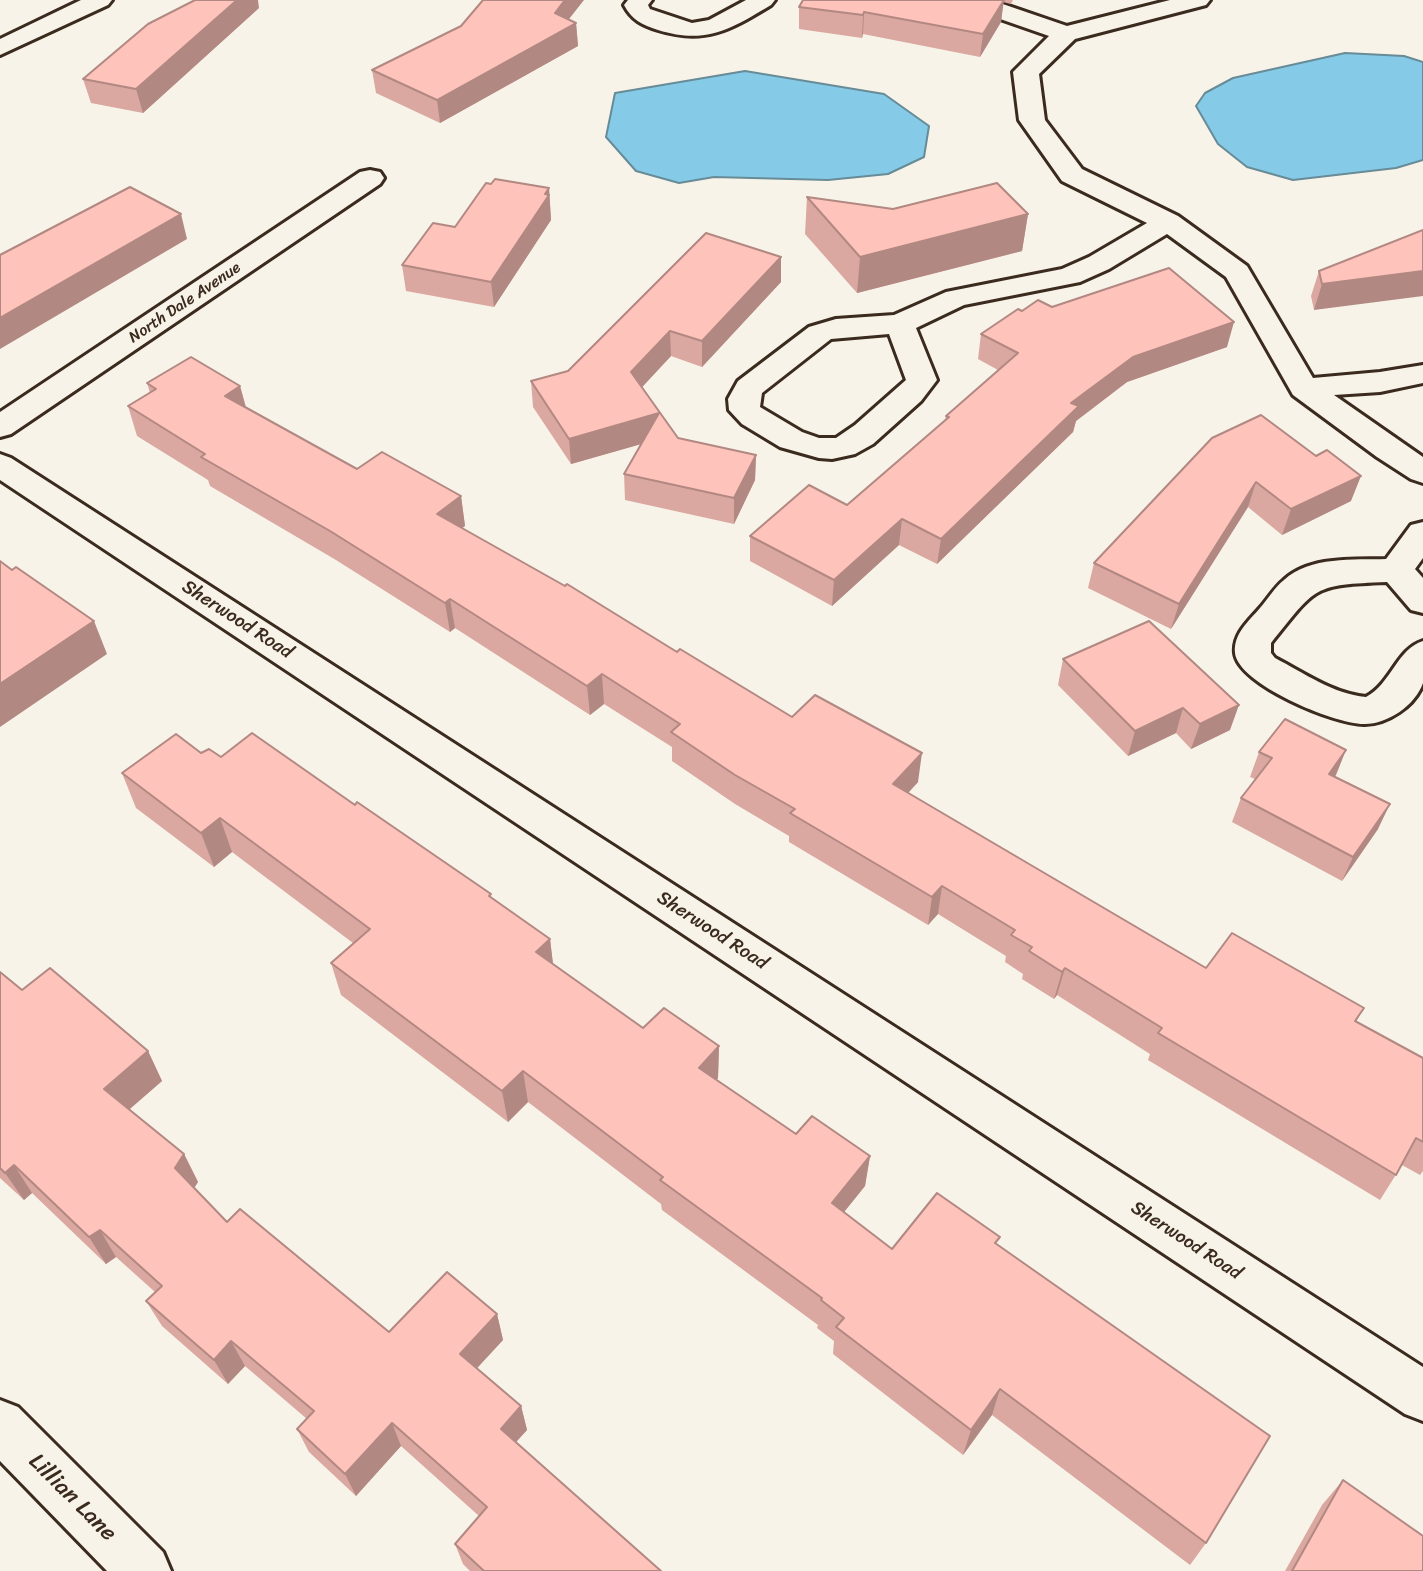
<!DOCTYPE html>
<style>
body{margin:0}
canvas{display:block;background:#f7f3e8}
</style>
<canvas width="1423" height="1571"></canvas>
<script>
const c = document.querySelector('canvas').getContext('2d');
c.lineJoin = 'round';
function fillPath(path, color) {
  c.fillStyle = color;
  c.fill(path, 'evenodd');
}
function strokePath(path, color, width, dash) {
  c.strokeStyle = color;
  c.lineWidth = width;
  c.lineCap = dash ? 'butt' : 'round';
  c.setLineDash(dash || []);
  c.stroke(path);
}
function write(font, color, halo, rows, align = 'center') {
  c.font = font + ' Sriracha,sans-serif';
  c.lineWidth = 5;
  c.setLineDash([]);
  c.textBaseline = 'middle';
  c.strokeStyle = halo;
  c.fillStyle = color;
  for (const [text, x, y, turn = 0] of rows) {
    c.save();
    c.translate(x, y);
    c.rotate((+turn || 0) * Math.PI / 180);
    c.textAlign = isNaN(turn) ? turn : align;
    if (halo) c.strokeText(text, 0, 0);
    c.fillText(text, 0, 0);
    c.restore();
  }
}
const water = new Path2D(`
 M1345 53 1404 56 1423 62V160L1396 168 1293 180 1247 167 1218 144 1196 106 1205 93 1233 78Z
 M745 71 884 94 929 126 924 157 888 174 828 180 714 177 679 183 636 171 606 137 615 93Z`);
const minor = new Path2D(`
 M81 0H112L108 5 0 55V39Z
 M628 0H652L648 5 650 9 692 23 709 20 746 0H775L771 5C731 29 706 45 658 30 642 25 632 20 624 5Z
 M956 0H991L1067 26 1170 0H1210L1206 5 1075 39 1039 74 1045 120 1082 169 1178 216 1247 266 1313 378 1380 372 1423 365V383L1380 392 1334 395 1423 457V483L1411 479 1377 457 1293 395 1226 277 1167 234 1109 269 1080 282 964 305 916 328 937 380 921 401 873 444 855 454 832 459 819 458 780 447 742 424 729 410 728 399 738 381 809 327 836 319 894 315 946 292 1062 269 1089 257 1147 223 1062 181 1019 120 1013 72 1049 36 960 5ZM889 334 906 380 855 425 836 438H819L802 432 760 407 762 393 831 339Z
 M370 170 380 172 384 178 380 184 11 434 0 437V412L360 172Z
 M0 454 11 458 1423 1367V1421L1405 1414 0 480Z
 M1423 522V558L1415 569 1423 578V613L1411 610 1387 582C1312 585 1317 586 1271 643V653L1275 658C1304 673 1333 694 1366 697 1391 684 1397 649 1423 641 1423 653 1423 672 1423 683 1415 706 1387 724 1365 724 1336 725 1238 684 1235 653 1233 634 1249 621 1260 608 1268 599 1275 587 1284 580 1310 556 1354 560 1386 559L1411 525Z
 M0 1400 18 1407 163 1552 171 1571H107L0 1461Z`);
const wall = new Path2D(`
 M803 0H1013L1011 4 1003 2 1001 22 980 57 863 34 862 38 799 29V7Z
 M259 8 143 113 91 103 83 79Z
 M569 19 576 23 578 46 440 123 376 93 372 70Z
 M549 188 551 220 494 307 406 291 402 265 455 227Z
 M807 197 893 209 1028 214 1022 251 857 293 805 234Z
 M1423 230 1314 310 1311 296 1319 271Z
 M781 257V282L702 367 671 356 642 387 678 438 756 455 755 480 734 524 625 500 624 474 641 444 571 464 533 407 531 381 568 371Z
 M1052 307 1227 347 1127 382 1076 421 1073 432 937 564 899 545 832 606 750 561V536L847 505 945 420 946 416 998 370 978 359 981 334 1022 311Z
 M147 383 240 386 246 407 357 469 461 496 465 526 462 528 792 717 918 782 908 793 1206 968 1364 1008 1356 1022 1423 1058V1171L1420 1175 1402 1165 1380 1200 1148 1060 1150 1054 1057 995 1054 999 1022 979 1023 974 1005 962 1006 956 938 914 928 925 789 842V836L735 804 672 761V747L604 704 590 715 455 628 450 632 336 560 210 486 208 480 137 436 128 406 150 393Z
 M1212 438 1351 501 1282 535 1248 507 1171 629 1088 588 1094 563Z
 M1149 621 1230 730 1191 749 1176 733 1128 756 1058 685 1063 659Z
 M1259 752 1335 776 1378 829 1342 881 1232 822 1241 798 1255 779 1250 777Z
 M201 753 221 757 355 805 550 939 553 965 643 1028 719 1046 718 1078 717 1080 796 1134 870 1156 865 1186 844 1212 892 1249 997 1245 1206 1543 1190 1565 992 1415 963 1455 833 1354 834 1341 817 1328 818 1325 662 1210 661 1204 528 1102 508 1122 341 995 331 963 353 943 232 852 214 867 136 808 122 773Z
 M0 972 22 990 148 1051 162 1081 129 1110 184 1154 198 1182 194 1188 227 1222 389 1332 497 1314 503 1340 477 1368 521 1406 527 1430 516 1442 661 1571H470L463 1564 455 1544 479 1516 401 1446 356 1496 309 1452 297 1429 307 1419 245 1366 228 1384 162 1326 146 1301 155 1292 116 1257 106 1264 32 1193 24 1200 0 1178Z
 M1343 1480 1423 1571H1285L1322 1505Z`);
const shadedWall = new Path2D(`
 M237 0H258L259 8 143 113 136 89Z
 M565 0H584L558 33 576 23 578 46 440 123 437 100 555 13Z
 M1004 0 1001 22 980 57 983 34Z
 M864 12 863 34 862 38 863 15Z
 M549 188 551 220 494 307 491 282Z
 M181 214 187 239 0 349V318Z
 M1028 214 1022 251 857 293 860 257Z
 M781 257V282L702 367V341Z
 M1423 271V296L1314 310 1322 284Z
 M1234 322 1227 347 1127 382 1076 421 1073 432 937 564 941 539 1071 403 1133 357Z
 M670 331 671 356 632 398 631 372Z
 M240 386 248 416 225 396Z
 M659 413V439L571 464 569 439Z
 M756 455 755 480 734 524V498Z
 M1361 476 1351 501 1282 535 1291 509Z
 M1256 482 1248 507 1171 629 1179 604Z
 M461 496 465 526 441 543 437 514Z
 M902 519 899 545 832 606 834 580Z
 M450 599 455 628 450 632 445 603Z
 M94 621 107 654 0 727V684Z
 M602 674 604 704 590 715 587 686Z
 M1239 705 1230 730 1191 749 1200 724Z
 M1183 708 1176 733 1128 756 1135 731Z
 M1346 750 1336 775 1319 799 1329 774Z
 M922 753 918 782 890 813 893 784Z
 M1390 804 1378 829 1342 881 1353 857Z
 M220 818 232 852 214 867 201 833Z
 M942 886 938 914 928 925 932 897Z
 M550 939 554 972 536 952Z
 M1065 968 1057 995 1054 999 1062 972Z
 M719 1046 718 1078 699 1099V1068Z
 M148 1051 162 1081 119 1118 104 1089Z
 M523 1071 528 1102 508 1122 502 1091Z
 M184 1154 198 1182 189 1196 175 1168Z
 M870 1156 865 1186 828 1232 832 1203Z
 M14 1165 32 1193 24 1200 5 1173Z
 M100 1230 116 1257 106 1264 89 1237Z
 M497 1314 503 1340 467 1379 460 1354Z
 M231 1341 245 1366 228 1384 214 1360Z
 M1000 1389 992 1415 963 1455 971 1430Z
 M521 1406 527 1430 507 1452 501 1429Z
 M392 1423 401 1446 356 1496 345 1474Z`);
const building = new Path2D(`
 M195 0H237L136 89 83 79 148 24Z
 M483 0H565L555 13 576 23 437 100 372 70 461 26Z
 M803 0H1004L983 34 864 12 863 15 799 7Z
 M495 179 549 188 545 194 549 195 491 282 402 265 433 223 455 227 486 183 491 184Z
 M997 183 1028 214 860 257 807 197 893 209Z
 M130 187 181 214 0 318V255Z
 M1423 230V271L1322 284 1319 271Z
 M706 233 781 257 702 341 670 331 631 372 678 438 756 455 734 498 624 474 659 413 569 439 531 381 568 371Z
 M1169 268 1234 322 1133 357 1071 403 1079 406 941 539 902 519 834 580 750 536 809 485 847 505 949 417 946 416 1018 353 981 334 1018 309 1022 311 1038 300 1052 307Z
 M191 357 240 386 225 396 357 469 382 452 461 496 437 514 565 586 567 584 677 652 680 649 792 717 815 695 922 753 893 784 1206 968 1232 933 1364 1008 1355 1021 1423 1058V1142L1416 1138 1396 1175 1158 1033 1162 1028 1065 968 1062 972 1029 951 1032 947 1011 935 1015 930 942 886 932 897 790 813 795 809 735 775 671 732 680 724 602 674 587 686 450 599 445 603 330 531 201 457 205 454 128 406 156 389 147 383Z
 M1261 415 1316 456 1327 450 1361 476 1291 509 1256 482 1179 604 1094 563 1212 438Z
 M0 561 12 570 16 567 94 621 0 684Z
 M1149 621 1239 705 1200 724 1183 708 1135 731 1063 659Z
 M1285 719 1346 750 1329 774 1390 804 1353 857 1241 798 1272 758 1259 752Z
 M252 733 355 805 357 802 491 894 489 896 550 939 536 952 643 1028 664 1008 719 1046 699 1068 796 1134 812 1116 870 1156 832 1203 892 1249 937 1193 1000 1237 995 1243 1270 1436 1206 1543 1000 1389 971 1430 836 1327 844 1318 821 1300 822 1298 660 1180 663 1177 523 1071 502 1091 331 963 370 929 220 818 201 833 122 773 176 734 201 753 209 749 221 757Z
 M50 968 148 1051 104 1089 184 1154 175 1168 227 1222 240 1209 389 1332 447 1272 497 1314 460 1354 521 1406 501 1429 661 1571H484L455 1544 487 1507 392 1423 345 1474 297 1429 314 1411 231 1341 214 1360 146 1301 162 1286 100 1230 89 1237 14 1165 5 1173 0 1168V972L22 990Z
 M1343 1480 1423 1536V1571H1292Z`);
const farStreetnames = [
 ["North Dale Avenue",185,303,-34]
];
const streetNames = [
 ["Sherwood Road",237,620,33],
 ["Sherwood Road",712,931,33],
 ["Sherwood Road",1186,1241,33]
];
const nearStreetnames = [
 ["Lillian Lane",72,1498,45]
];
fillPath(water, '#85cbe7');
strokePath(water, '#678b97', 2);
strokePath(minor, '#3b2a1e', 6);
fillPath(minor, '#f7f3e8');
fillPath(wall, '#daa8a0');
fillPath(shadedWall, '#b28882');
fillPath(building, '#fec3ba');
strokePath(building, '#b28882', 2);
write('16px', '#3b2a1e', '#f7f3e8', farStreetnames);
write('19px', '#3b2a1e', '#f7f3e8', streetNames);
write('23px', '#3b2a1e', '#f7f3e8', nearStreetnames);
</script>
